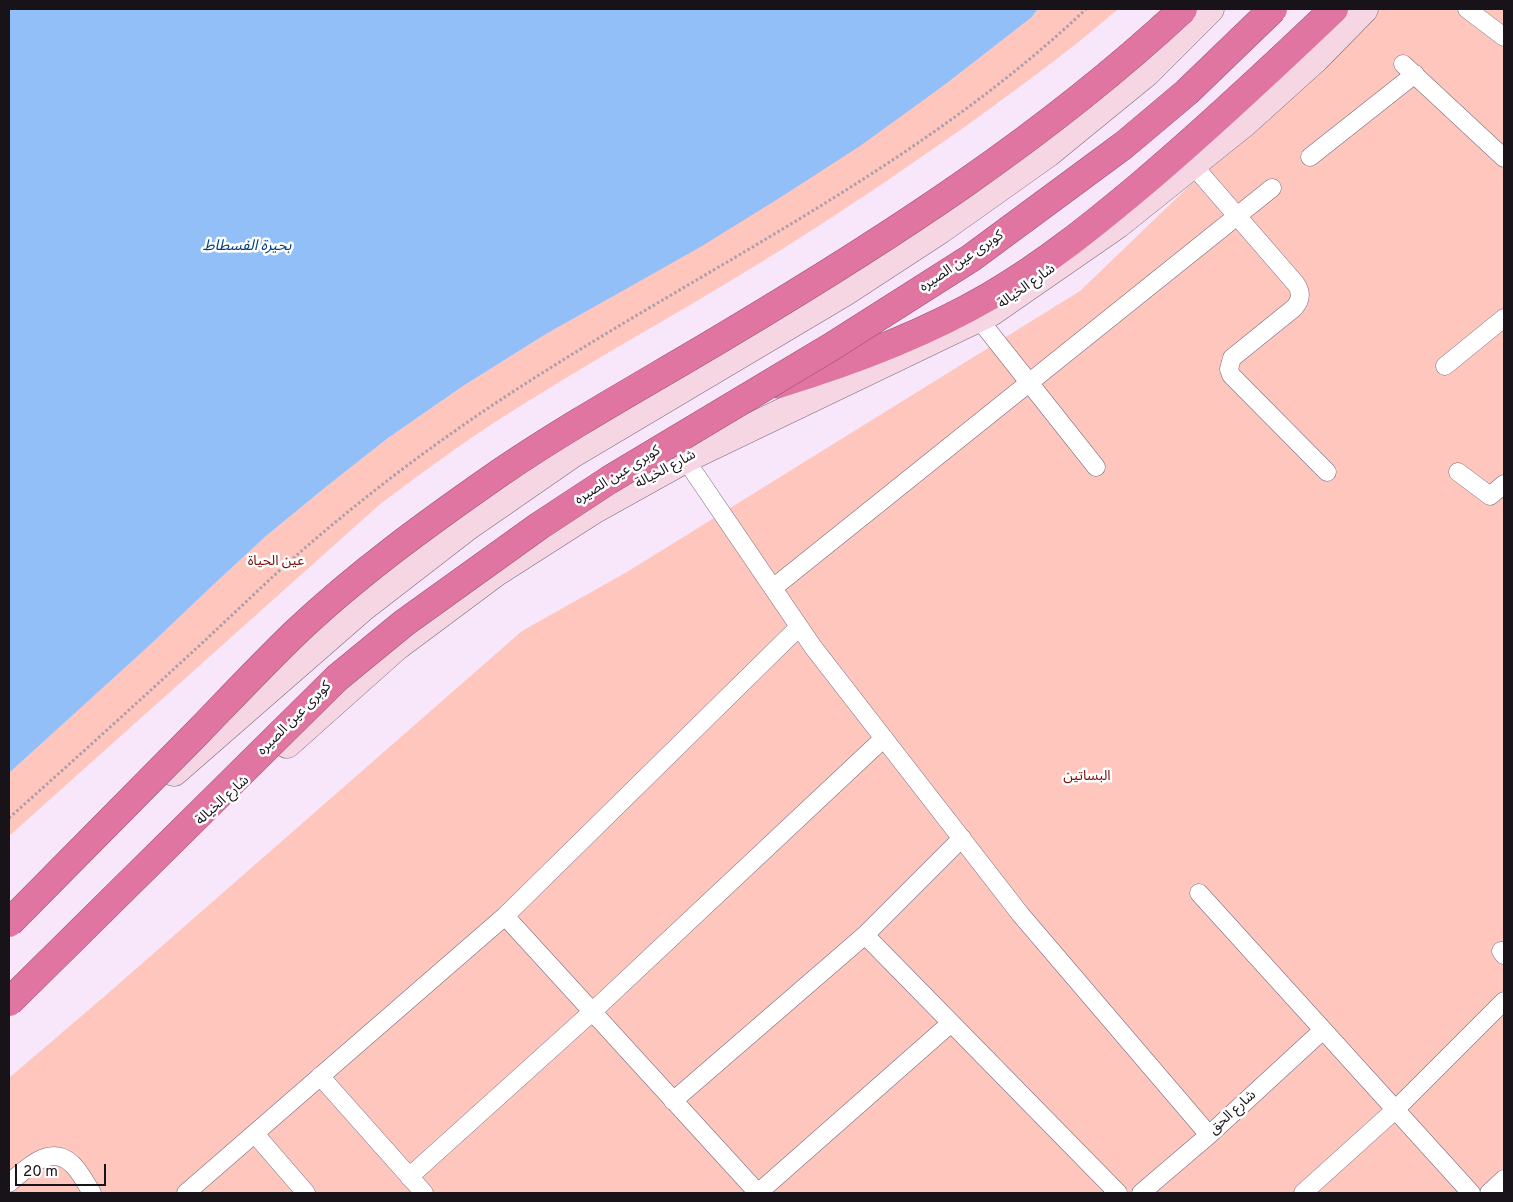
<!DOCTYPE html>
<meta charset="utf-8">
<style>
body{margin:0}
#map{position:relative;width:1513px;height:1202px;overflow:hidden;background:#f8e6fb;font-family:Overpass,sans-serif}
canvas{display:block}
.frame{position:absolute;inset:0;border:10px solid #181219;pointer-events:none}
.scale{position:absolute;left:15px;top:1164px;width:91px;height:22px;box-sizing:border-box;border:2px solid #181219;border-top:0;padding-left:6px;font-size:15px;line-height:18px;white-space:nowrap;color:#181219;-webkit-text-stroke:4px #fff;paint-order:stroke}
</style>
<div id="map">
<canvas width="1513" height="1202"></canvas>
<div class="frame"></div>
<div class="scale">20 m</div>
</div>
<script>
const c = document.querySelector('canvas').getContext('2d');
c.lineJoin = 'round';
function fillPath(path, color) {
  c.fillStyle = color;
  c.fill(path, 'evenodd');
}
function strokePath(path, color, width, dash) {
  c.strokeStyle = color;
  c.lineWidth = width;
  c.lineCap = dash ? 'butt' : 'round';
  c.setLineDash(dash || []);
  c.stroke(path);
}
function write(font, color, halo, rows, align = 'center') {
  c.font = font + ' Overpass,"Noto Sans Arabic",sans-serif';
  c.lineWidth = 5;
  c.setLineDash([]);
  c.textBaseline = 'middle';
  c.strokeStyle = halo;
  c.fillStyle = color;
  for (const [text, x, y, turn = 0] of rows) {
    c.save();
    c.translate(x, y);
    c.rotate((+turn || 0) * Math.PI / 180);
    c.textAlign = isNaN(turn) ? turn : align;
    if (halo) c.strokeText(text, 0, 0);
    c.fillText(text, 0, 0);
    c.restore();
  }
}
const green = new Path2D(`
 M1038 9H1118C1079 43 1037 74 995 105 926 155 855 203 784 248 700 301 613 348 530 400 477 432 428 468 379 505L9 836V773L151 644 212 586 266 536 327 486 388 438 463 386 546 334 620 292 947 83 1032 17Z
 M1361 9H1504V1193H9V1078L106 995 522 631 627 572 1080 291 1260 118Z`);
const water = new Path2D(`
 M9 9H1038L1032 17 947 83 860 146 781 197 702 246 546 334 463 386 388 438 327 486 266 536 212 586 151 644 9 773Z`);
const path = new Path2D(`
 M9 818C73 761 137 703 200 645 227 620 253 595 280 570 340 516 405 465 472 419 675 280 906 180 1086 9`);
const lane = new Path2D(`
 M1467 9 1504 37
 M1403 64 1504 158
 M1310 157 1415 74
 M1192 164 1296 284C1302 293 1301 300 1294 308L1232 358 1229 369 1231 375 1327 472
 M978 318 1096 467
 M1445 366 1504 318
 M685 459 813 647 1021 915 1209 1135
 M1458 472 1490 496 1504 484
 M773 588 1272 188
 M1199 893 1471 1193
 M505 916 758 1193
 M865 935 1118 1193
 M1501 951 1504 955
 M320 1076 424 1193
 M673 1101 865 935 962 838
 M255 1134 306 1193
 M409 1177 592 1012 884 738
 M9 1183C26 1169 50 1143 72 1164 80 1171 86 1184 92 1193
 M186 1193 505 916 799 627
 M758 1193 951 1023
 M1141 1193 1209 1135 1323 1030
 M1303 1193 1395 1110 1504 1001
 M1489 1193 1504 1179`);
const secondary = new Path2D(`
 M287 744 397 646 495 573 595 509 685 459 991 312 1118 224 1244 123 1316 58 1364 9
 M174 772 362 608 468 526 572 454 843 293 941 229 1048 153 1146 73 1210 9`);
const highway = new Path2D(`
 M778 384C851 362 923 335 990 296 1045 264 1093 225 1142 184 1208 128 1271 69 1334 9`);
const highwayBridge = new Path2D(`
 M9 923C72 859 135 795 199 731 230 699 261 666 294 634 357 574 429 522 501 472 573 423 650 381 725 336 886 240 1046 137 1183 9
 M9 1002 337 678 404 623 539 526 609 480 831 347 971 258 1124 145 1187 92 1273 9`);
const streetNames = [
 ["كوبرى عين الصيره",962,262,-34],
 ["شارع الخيالة",1027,287,-35],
 ["شارع الخيالة",666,470,-28],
 ["كوبرى عين الصيره",618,476,-32],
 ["كوبرى عين الصيره",295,719,-45],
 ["شارع الخيالة",223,801,-42],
 ["شارع الحق",1233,1113,-42]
];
const parkNames = [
 ["عين الحياة",276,562],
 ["البساتين",1087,777]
];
const waterNames = [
 ["بحيرة الفسطاط",247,247]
];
fillPath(green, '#fec6bd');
fillPath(water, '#93bff8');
strokePath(lane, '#7b6b7e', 19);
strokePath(secondary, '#7b6b7e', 29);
strokePath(highway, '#9b5271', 29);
strokePath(path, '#ac9eae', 3, [2.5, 2.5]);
strokePath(lane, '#fff', 18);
strokePath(secondary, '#f6d6e3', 28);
strokePath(highway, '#e175a1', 28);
strokePath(highwayBridge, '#9b5271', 29, []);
strokePath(highwayBridge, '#e175a1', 28);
write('14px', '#181219', '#fff', streetNames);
write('14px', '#7f0b07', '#fff', parkNames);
write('italic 15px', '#053f7d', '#fff', waterNames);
</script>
